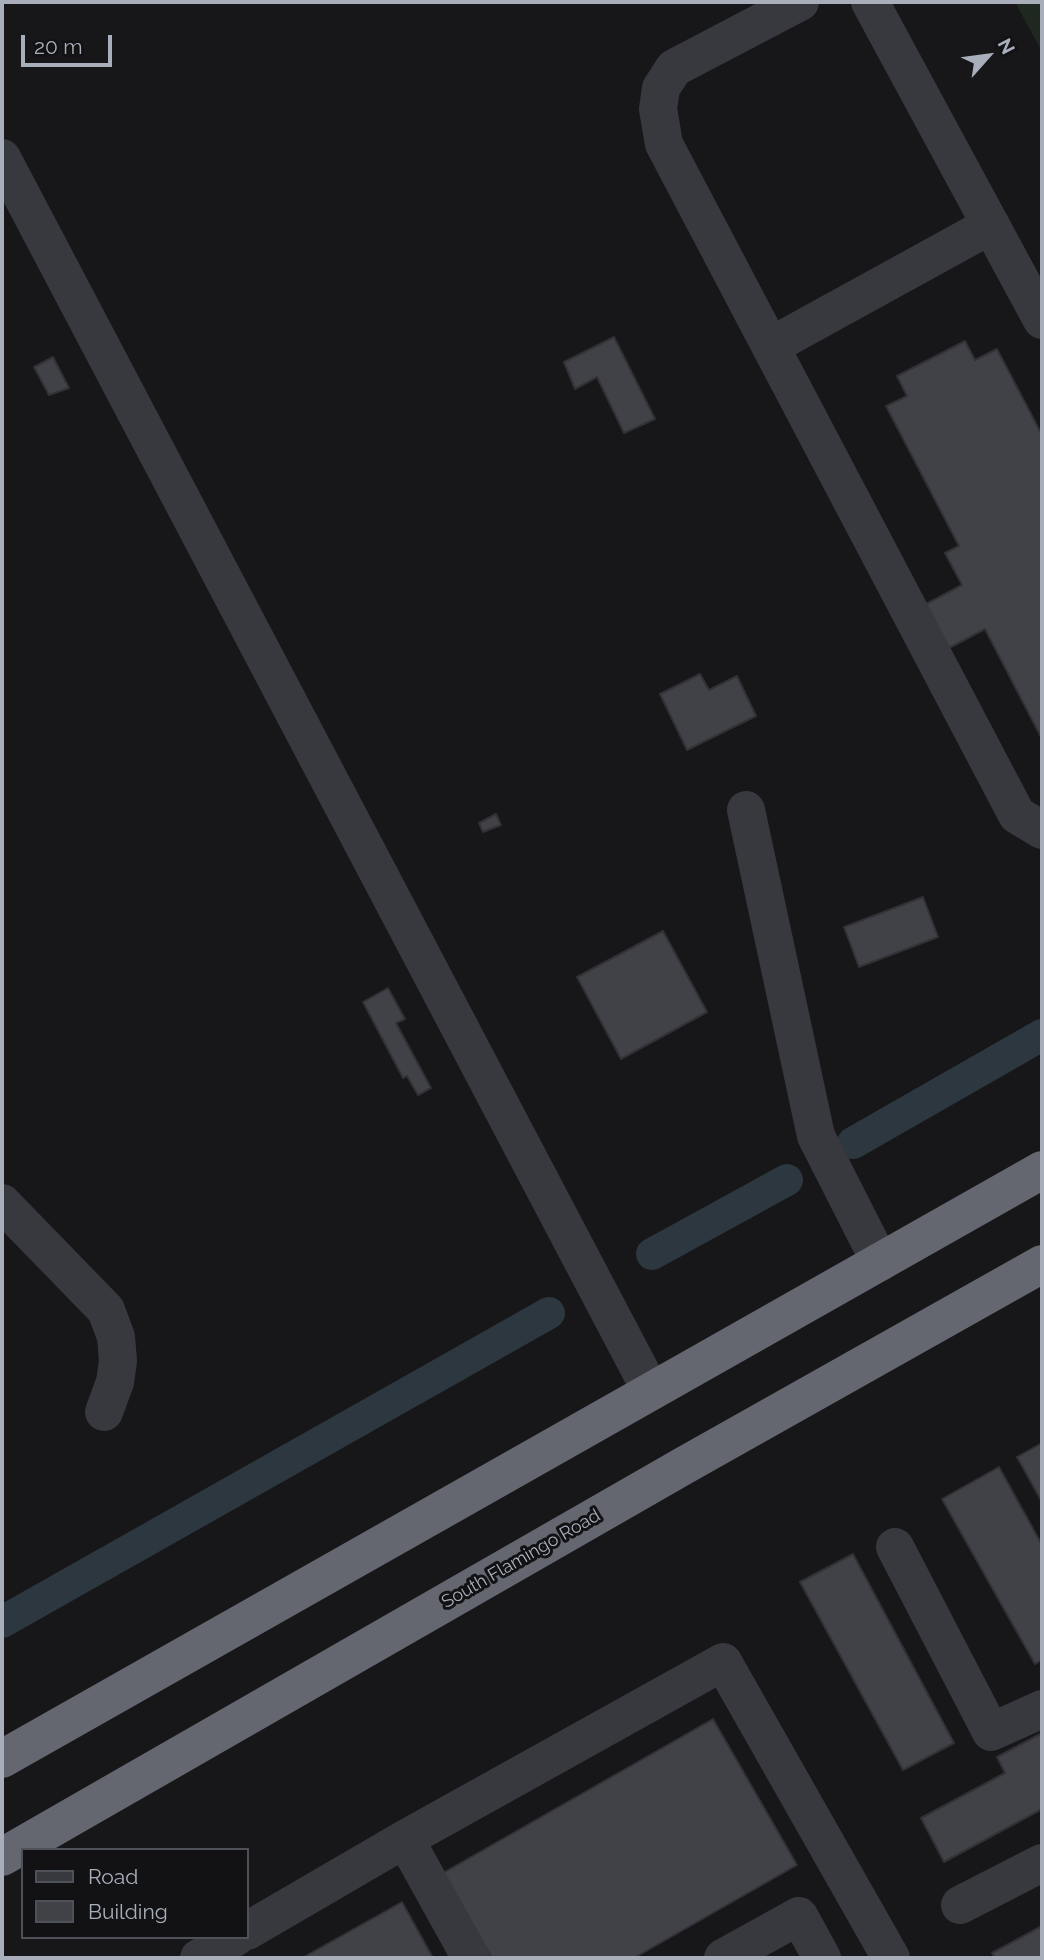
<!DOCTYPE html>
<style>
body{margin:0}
#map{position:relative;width:1044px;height:1960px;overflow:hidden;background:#171719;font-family:Raleway,sans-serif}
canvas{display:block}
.frame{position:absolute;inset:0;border:4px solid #a8afba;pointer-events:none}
.legend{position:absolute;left:21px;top:1848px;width:228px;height:91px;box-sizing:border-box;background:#121215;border:2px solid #4e5157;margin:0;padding:9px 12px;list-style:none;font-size:21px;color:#a8afba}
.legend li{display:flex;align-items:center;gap:14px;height:35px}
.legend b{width:35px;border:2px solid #4e5157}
.north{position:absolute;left:953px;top:21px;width:70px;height:70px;-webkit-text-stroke:5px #121215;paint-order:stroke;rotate:62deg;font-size:19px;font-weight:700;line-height:28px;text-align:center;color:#a8afba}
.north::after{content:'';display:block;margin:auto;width:24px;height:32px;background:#a8afba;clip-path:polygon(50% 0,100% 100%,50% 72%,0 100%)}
.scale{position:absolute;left:21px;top:35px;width:91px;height:32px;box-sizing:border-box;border:4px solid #a8afba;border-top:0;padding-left:9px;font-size:21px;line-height:24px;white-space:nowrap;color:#a8afba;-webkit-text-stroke:5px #121215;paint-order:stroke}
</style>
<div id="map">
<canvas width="1044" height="1960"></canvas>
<div class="frame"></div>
<ul class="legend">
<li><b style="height:9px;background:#38393f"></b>Road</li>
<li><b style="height:19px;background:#414247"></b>Building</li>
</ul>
<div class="north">N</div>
<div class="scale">20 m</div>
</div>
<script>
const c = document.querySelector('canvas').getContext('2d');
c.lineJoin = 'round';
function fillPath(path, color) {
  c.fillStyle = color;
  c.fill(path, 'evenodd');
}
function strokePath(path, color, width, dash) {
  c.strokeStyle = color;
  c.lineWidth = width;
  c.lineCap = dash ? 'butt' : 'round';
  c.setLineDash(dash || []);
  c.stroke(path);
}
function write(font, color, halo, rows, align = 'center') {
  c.font = font + ' Raleway,sans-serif';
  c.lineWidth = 6;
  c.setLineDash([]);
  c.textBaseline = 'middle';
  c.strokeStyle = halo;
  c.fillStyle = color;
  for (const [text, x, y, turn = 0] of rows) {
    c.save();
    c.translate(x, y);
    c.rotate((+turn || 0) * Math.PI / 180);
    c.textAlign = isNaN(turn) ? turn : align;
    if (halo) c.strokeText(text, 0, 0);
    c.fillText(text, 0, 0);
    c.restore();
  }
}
const green = new Path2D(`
 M1015 2H1042V52Z`);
const canal = new Path2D(`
 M853 1143 1042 1035
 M652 1254 787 1180
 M2 1622 549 1313`);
const building = new Path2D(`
 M614 337 655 419 624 433 597 377 575 389 564 362Z
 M965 341 975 360 997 349 1042 435V739L985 629 949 648 926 604 962 585 945 553 959 546 886 406 907 396 897 376Z
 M53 357 69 388 49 395 34 367Z
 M700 674 709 690 737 676 756 716 687 750 660 694Z
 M496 814 501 825 483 832 479 823Z
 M923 897 938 937 859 967 844 927Z
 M663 931 707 1012 621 1059 577 977Z
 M388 988 405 1019 396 1023 431 1088 418 1095 407 1076 403 1078 363 1002Z
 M1042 1443V1502L1017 1457Z
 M999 1467 1042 1545V1660L1035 1664 942 1499Z
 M853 1554 954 1743 903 1770 800 1582Z
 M713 1719 797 1865 634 1958H492L443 1873Z
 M1042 1733V1809L944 1862 921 1818 1005 1773 997 1757Z
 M402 1902 433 1958H302Z
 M1042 1926V1958H995L992 1953Z`);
const minor = new Path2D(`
 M800 2 674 68 661 88 658 109 664 144 1017 815 1042 830
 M870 2 1042 320
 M2 158 651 1391
 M771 346 991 225
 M746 810 816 1136 880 1262
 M2 1203 106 1310 116 1337 118 1361 115 1382 104 1412
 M895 1547 991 1732 1042 1709
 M405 1839 471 1958
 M960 1905 1042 1863
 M247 1931 405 1839 723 1662 891 1958
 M199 1958 236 1937
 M723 1958 799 1916 822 1958`);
const highway = new Path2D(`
 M2 1759 1042 1170
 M2 1857 685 1465 1042 1264`);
const streetNames = [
 ["South Flamingo Road",521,1559,-30]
];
fillPath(green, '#1f2820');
strokePath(canal, '#2c373f', 32);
fillPath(building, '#414247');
strokePath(building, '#313136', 2);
strokePath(minor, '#38393f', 38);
strokePath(highway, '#646770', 38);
write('18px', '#a8afba', '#121215', streetNames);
</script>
